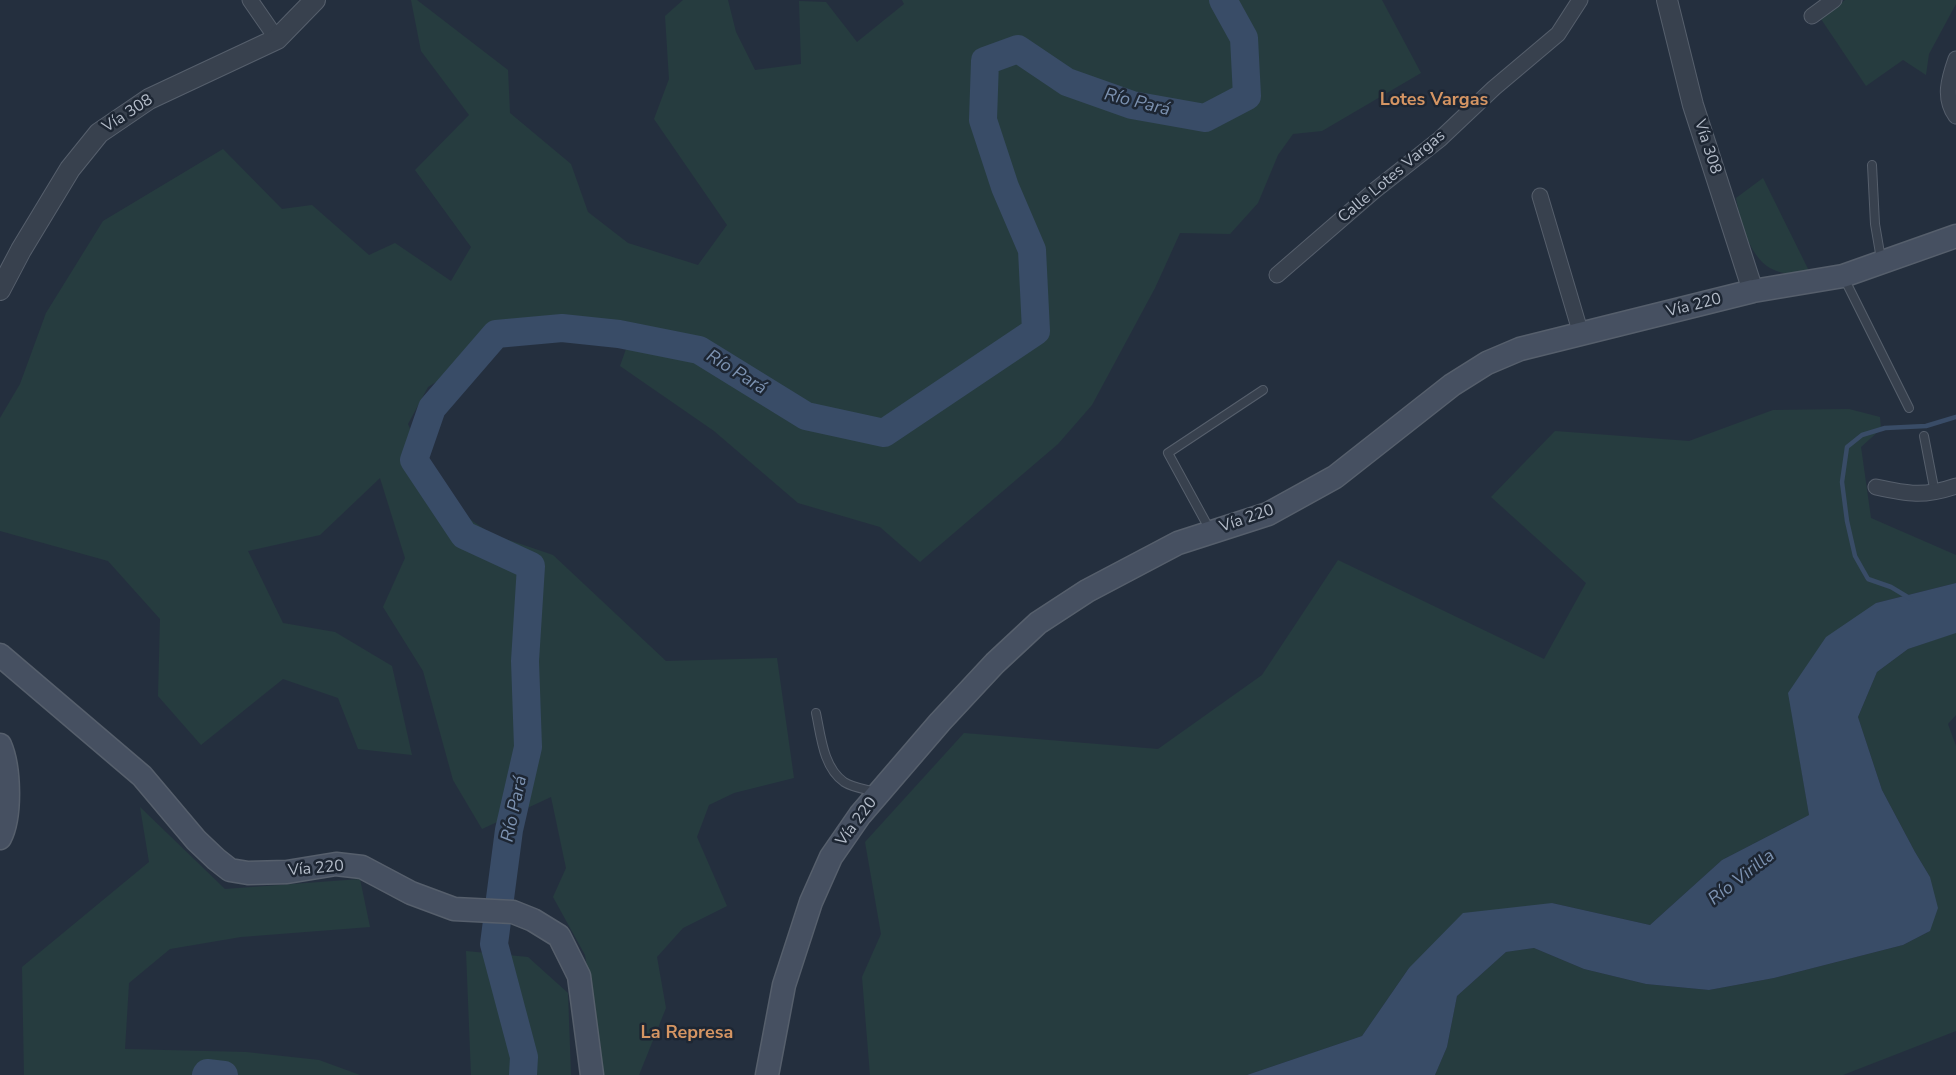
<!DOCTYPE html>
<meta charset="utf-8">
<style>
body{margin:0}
canvas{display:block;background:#242f3e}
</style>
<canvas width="1956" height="1075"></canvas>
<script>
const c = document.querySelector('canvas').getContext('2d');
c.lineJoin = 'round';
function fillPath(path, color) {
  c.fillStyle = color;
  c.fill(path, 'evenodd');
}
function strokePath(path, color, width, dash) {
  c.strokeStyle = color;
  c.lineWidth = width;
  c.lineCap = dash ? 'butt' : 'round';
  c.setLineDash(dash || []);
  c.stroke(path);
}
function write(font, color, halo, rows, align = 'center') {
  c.font = font + ' "Nunito Sans",sans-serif';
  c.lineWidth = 5;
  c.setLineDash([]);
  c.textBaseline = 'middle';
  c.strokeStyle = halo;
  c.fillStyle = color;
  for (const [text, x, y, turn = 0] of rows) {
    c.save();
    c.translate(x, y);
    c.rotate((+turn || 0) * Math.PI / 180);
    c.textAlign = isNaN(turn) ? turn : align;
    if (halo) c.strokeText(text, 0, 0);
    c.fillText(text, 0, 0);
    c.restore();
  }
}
const green = new Path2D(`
 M411 0H417L508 70 510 113 571 164 588 212 628 243 698 265 727 225 654 119 669 79 665 16 683 0H728L736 32 755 70 801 64 799 1 826 2 857 42 904 4 902 0H1382L1421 73 1322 131 1293 134 1278 155 1258 203 1230 234 1180 233 1155 288 1092 405 1058 444 920 562 880 527 798 503 714 431 620 366 633 329 506 339 428 387 408 424 424 463 471 520 491 534 553 555 666 661 777 658 794 778 734 793 709 805 697 837 727 906 683 928 657 957 666 1008 639 1075H601V1049L585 955 553 897 566 868 551 797 482 829 453 780 423 671 383 607 405 558 380 478 320 535 248 551 283 623 335 632 392 666 412 755 358 749 338 698 283 679 201 745 158 696 160 619 108 561 0 531V418L20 384 46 313 103 221 223 149 282 209 312 205 369 255 395 243 451 281 471 247 415 170 469 115 421 51Z
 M1845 0H1956V4L1929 54 1926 75 1903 60 1866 86 1821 19Z
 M1763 178 1811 275C1798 275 1782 275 1770 268 1749 256 1740 220 1736 198Z
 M1849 409 1880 417 1881 429 1861 447 1871 518 1956 555V583L1876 603 1789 693 1809 815 1722 860 1650 925 1552 903 1409 968 1362 1036 1247 1075H870L862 977 881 934 865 842 964 733 1158 749 1262 675 1338 560 1544 659 1586 583 1491 497 1555 431 1689 441 1773 410Z
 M1954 633H1956V715L1948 724 1956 746V1031L1843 1075H1435L1447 1047 1457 996 1506 952 1534 948 1584 969 1646 984 1709 990 1774 978 1903 945 1930 931V877L1915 852 1882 790 1858 717 1877 672 1908 649Z
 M140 807 225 889 360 879 370 927 241 937 170 949 129 983 125 1049 246 1052 319 1060 360 1075H24L22 967 149 862Z
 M466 951 528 957 568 993 571 1075H471Z`);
const water = new Path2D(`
 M1956 583V633L1908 649 1877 672 1858 717 1882 790 1915 852 1930 877 1938 908 1930 931 1903 945 1774 978 1709 990 1646 984 1584 969 1534 948 1506 952 1457 996 1447 1047 1435 1075H1247L1362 1036 1409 968 1463 913 1552 903 1650 925 1722 860 1809 815 1788 693 1826 637 1876 603Z`);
const stream = new Path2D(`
 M1911 599 1891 587 1868 579 1855 556 1847 521 1842 482 1847 447 1862 435 1885 428 1926 426 1956 417`);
const river = new Path2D(`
 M206 1075 207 1073 224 1075
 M523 1075 524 1057 494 944 509 830 528 747 525 661 531 566 464 535 414 460 432 408 496 334 562 328 619 334 699 350 806 416 884 433 1036 331 1032 250 1005 187 983 120 985 61 1018 49 1067 82 1132 105 1205 118 1247 96 1244 38 1223 0`);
const service = new Path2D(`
 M1872 165 1875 224 1881 259
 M1844 278 1909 408
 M1924 436 1935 493
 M1210 530 1168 453 1263 390
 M816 713C821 736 823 767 844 782 853 788 866 789 876 792`);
const minor = new Path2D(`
 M250 0 277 39
 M1812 16 1834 0
 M1956 59C1949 79 1943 98 1956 116
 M1540 196 1581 334
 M1277 275 1374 191 1440 139 1494 88 1558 34 1580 0
 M1876 487C1908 494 1924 497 1956 486`);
const tertiary = new Path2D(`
 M1667 0 1693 105 1753 291
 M0 290 21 250 70 169 99 133 149 99 277 39 315 0`);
const secondary = new Path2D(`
 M0 655 142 776 196 840 216 859 230 870 248 873 287 872 336 864 362 867 411 893 454 909 513 912 533 920 559 936 579 976 592 1075
 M0 745C10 768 11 817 0 838
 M767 1075 784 985 811 902 831 857 860 815 940 722 995 663 1038 623 1087 591 1178 543 1268 514 1335 477 1452 385 1487 363 1520 349 1753 291 1843 276 1956 236`);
const streetNames = [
 ["Vía 308",128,114,-33],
 ["Vía 308",1707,147,72],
 ["Calle Lotes Vargas",1392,177,-40],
 ["Vía 220",1694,306,-14],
 ["Vía 220",1247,519,-19],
 ["Vía 220",857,822,-53],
 ["Vía 220",316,869,-5]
];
const neighbourhoodNames = [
 ["Lotes Vargas",1434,101],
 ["La Represa",687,1034]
];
const waterNames = [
 ["Río Pará",1137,103,14],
 ["Río Pará",736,373,32],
 ["Río Pará",515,809,-78],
 ["Río Virilla",1742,878,-38]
];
fillPath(green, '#263c3f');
fillPath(water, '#394c67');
strokePath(stream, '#394c67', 4.5);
strokePath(river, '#394c67', 28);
strokePath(service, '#565f6c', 10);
strokePath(minor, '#565f6c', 17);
strokePath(tertiary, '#565f6c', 22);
strokePath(secondary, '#565f6c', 25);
strokePath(service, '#38414e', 8);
strokePath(minor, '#38414e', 15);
strokePath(tertiary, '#38414e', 20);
strokePath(secondary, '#465061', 22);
write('16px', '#b4bcc9', '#1d2633', streetNames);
write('bold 18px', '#d59563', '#1d2633', neighbourhoodNames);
write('italic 18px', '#7c92b1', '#1d2633', waterNames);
</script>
